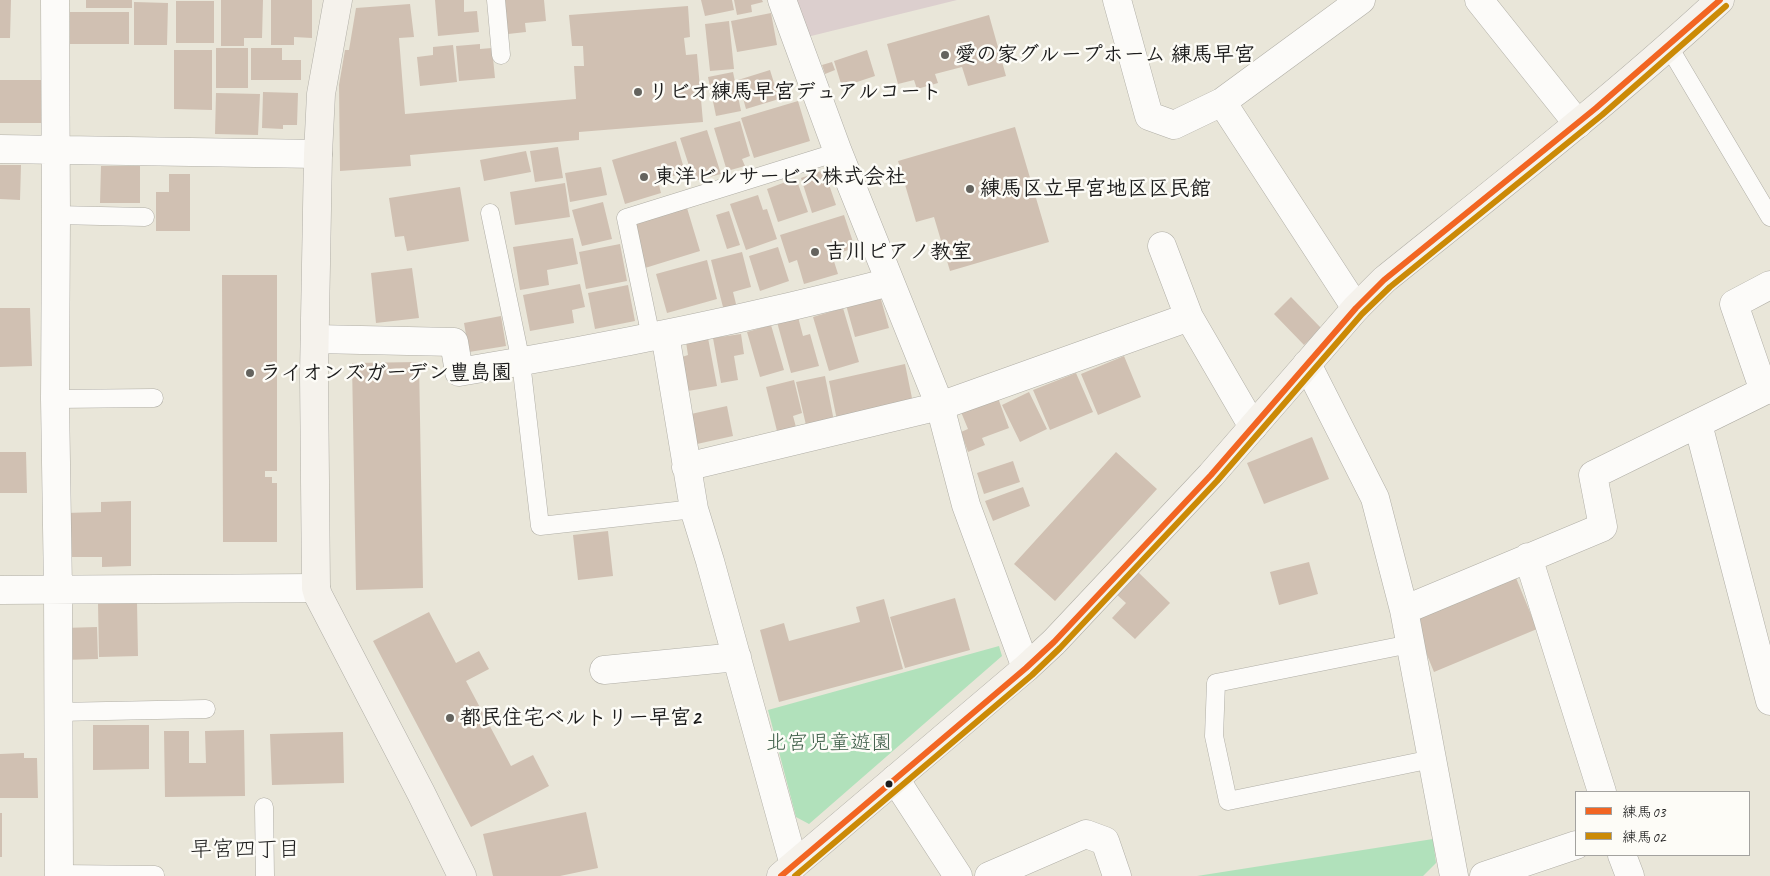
<!DOCTYPE html>
<meta charset="utf-8">
<style>
body{margin:0}
#map{position:relative;width:1770px;height:876px;overflow:hidden;background:#e9e6d9;font-family:Caveat,"Klee One",sans-serif}
canvas{display:block}
.legend{position:absolute;left:1575px;top:791px;width:175px;height:65px;box-sizing:border-box;background:#fdfcf7;border:1px solid #a3a29f;margin:0;padding:6px 9px;list-style:none;font-size:15px;color:#1c1c1c}
.legend li{display:flex;align-items:center;gap:10px;height:25px}
.legend b{width:25px;border:1px solid #a3a29f}
</style>
<div id="map">
<canvas width="1770" height="876"></canvas>
<ul class="legend">
<li><b style="height:6px;background:#f26522"></b>練馬03</li>
<li><b style="height:6px;background:#cb8a06"></b>練馬02</li>
</ul>
</div>
<script>
const c = document.querySelector('canvas').getContext('2d');
c.lineJoin = 'round';
function fillPath(path, color) {
  c.fillStyle = color;
  c.fill(path, 'evenodd');
}
function strokePath(path, color, width, dash) {
  c.strokeStyle = color;
  c.lineWidth = width;
  c.lineCap = dash ? 'butt' : 'round';
  c.setLineDash(dash || []);
  c.stroke(path);
}
function write(font, color, halo, rows, align = 'center') {
  c.font = font + ' Caveat,"Klee One",sans-serif';
  c.lineWidth = 5;
  c.setLineDash([]);
  c.textBaseline = 'middle';
  c.strokeStyle = halo;
  c.fillStyle = color;
  for (const [text, x, y, turn = 0] of rows) {
    c.save();
    c.translate(x, y);
    c.rotate((+turn || 0) * Math.PI / 180);
    c.textAlign = isNaN(turn) ? turn : align;
    if (halo) c.strokeText(text, 0, 0);
    c.fillText(text, 0, 0);
    c.restore();
  }
}
const industrial = new Path2D(`
 M796 0H957L807 37Z`);
const green = new Path2D(`
 M999 646 1002 656 809 824 796 817 768 710Z
 M1433 839 1436 863 1423 876H1197Z`);
const building = new Path2D(`
 M0 0H11L10 38H0Z
 M86 0H132V8H86Z
 M221 0H263L262 38H244V46H221Z
 M271 0H312V38L294 37V45H271Z
 M435 0H464V12L477 11 479 32 438 36Z
 M505 0H544L546 21 525 23 526 32 508 34Z
 M701 0H732L734 10 705 16Z
 M734 0H762L763 2 751 5 752 12 737 15Z
 M176 1H214V43H176Z
 M134 2 168 3 167 45H134Z
 M410 4 414 37 399 38 405 114 576 99 574 66H584L583 46H572L569 15 688 6 690 37 684 38 686 55 697 54 703 122 579 132V140L410 155 411 166 340 171 339 85 345 50H349L356 8Z
 M70 12H129V44H70Z
 M771 13 777 45 737 52 731 21Z
 M989 15 1006 76 968 86 962 67 935 74 938 83 917 89 914 80 898 84 887 44Z
 M729 21 734 69 710 71 705 24Z
 M480 44V49L492 48 495 78 459 81 456 46Z
 M453 45 457 82 420 86 417 57 433 55V47Z
 M216 48H248V88H216Z
 M251 48H282V60H301V80H251Z
 M174 50H212V110L174 109Z
 M867 50 875 76 842 87 834 61Z
 M832 62 835 70 825 74 822 65Z
 M770 70 779 99 746 109 738 80Z
 M733 72 741 111 716 116 708 77Z
 M0 80H43V123H0Z
 M263 92 298 93 297 125H283V129L262 128Z
 M216 93 260 94 258 135 215 134Z
 M798 101 810 141 754 158 741 118Z
 M740 121 750 156 742 159 745 166 727 171 714 128Z
 M1015 127 1049 242 950 271 934 217 916 222 898 161Z
 M707 130 721 174 694 181 680 138Z
 M676 141 685 172 658 181 661 193 625 204 612 160Z
 M558 147 563 178 535 182 530 151Z
 M526 151 531 172 484 181 480 160Z
 M0 165H21L20 200 0 199Z
 M101 166H140V203H100Z
 M601 167 607 195 570 202 565 173Z
 M824 170 836 205 812 213 801 178Z
 M169 174H190V231H156V192H169Z
 M796 178 808 212 778 222 767 189Z
 M565 183 570 217 515 225 510 192Z
 M460 187 469 241 407 251 404 236 395 237 389 198Z
 M758 195 763 210 767 209 777 239 746 250 730 204Z
 M603 202 612 239 582 246 572 210Z
 M687 208 700 251 645 268 632 225Z
 M729 211 740 245 727 249 716 215Z
 M844 215 855 248 832 255 838 274 804 284 797 260 789 263 780 235Z
 M573 238 578 264 547 270 549 285 520 290 513 247Z
 M620 244 627 281 586 289 579 252Z
 M778 247 789 281 760 291 749 256Z
 M742 252 751 287 733 292 737 308 724 311 711 260Z
 M707 260 717 299 667 313 656 274Z
 M412 268 419 318 376 323 371 273Z
 M222 275H277V471H265V477H272V483H277V542H223Z
 M580 284 585 307 572 310 574 323 530 331 523 295Z
 M628 285 635 321 595 329 588 293Z
 M880 296 889 328 855 337 846 305Z
 M1291 297 1322 329 1304 345 1274 314Z
 M0 308H30L32 366 0 367Z
 M843 308 859 362 829 371 813 317Z
 M501 316 506 346 469 352 464 323Z
 M798 317 803 336 810 334 819 366 791 373 777 322Z
 M771 325 784 370 760 377 747 332Z
 M741 334 744 354 734 356 738 380 721 383 713 338Z
 M708 338 717 386 688 391 682 357 688 355 686 342Z
 M1124 356 1141 397 1098 415 1081 374Z
 M419 362 423 588 356 590 352 363Z
 M905 364 913 403 837 420 829 381Z
 M1076 373 1093 412 1050 430 1033 390Z
 M825 376 834 421 806 425 796 382Z
 M794 380 802 413 793 416 796 427 777 431 766 387Z
 M1029 392 1047 429 1020 442 1002 405Z
 M998 398 1009 428 982 438 985 445 968 452 961 432 968 429 961 412Z
 M727 406 733 436 697 444 691 414Z
 M1312 437 1329 479 1264 504 1247 463Z
 M0 452H26L27 493H0Z
 M1116 452 1157 489 1055 601 1014 564Z
 M1013 461 1020 482 984 494 977 473Z
 M1023 487 1030 506 993 521 985 501Z
 M131 501V566L102 567V557H65V513L101 512V502Z
 M608 531 613 576 578 580 573 535Z
 M1309 562 1318 594 1279 605 1270 572Z
 M1137 571 1170 603 1135 639 1112 618 1126 603 1115 593Z
 M1516 578 1537 629 1434 672 1413 621Z
 M955 598 970 650 905 668 890 617Z
 M884 599 903 669 779 702 760 630 784 623 789 641 860 622 856 607Z
 M137 602 138 656 99 657 98 603Z
 M429 612 456 663 479 651 489 669 466 681 511 766 533 755 549 786 471 827 373 641Z
 M97 627 98 659 63 660V628Z
 M93 725H149V769L93 770Z
 M244 730 245 796 165 797 164 731H189V763H206L205 731Z
 M343 732 344 783 272 785 270 734Z
 M24 753V758H37L38 798H0V754Z
 M586 812 598 868 560 876H493L483 834Z
 M0 813H2V857H0Z`);
const lane = new Path2D(`
 M496 0 501 55
 M1669 47 1770 217
 M490 213 521 362 540 526 694 509
 M56 215 145 217
 M651 337 626 218 838 152
 M55 399 154 398
 M1410 644 1216 683 1214 736 1228 801 1432 759
 M57 712 206 709
 M264 807 265 876
 M59 874 155 875`);
const street = new Path2D(`
 M55 0 56 215 55 399 58 590 59 876
 M782 0 838 152 940 406 966 505 1026 668
 M1117 0 1149 116 1174 125 1222 102 1356 308
 M1479 0 1578 124
 M1222 102 1361 0
 M0 149 318 154
 M1162 246 1189 317
 M665 334 694 509 710 561 794 865
 M315 339 454 342 459 372C604 348 748 319 890 282
 M1307 364 1375 498 1404 610 1454 876
 M1764 391 1734 304 1770 285
 M1698 424 1770 701
 M686 467 940 406 1189 317 1253 427
 M1528 557 1602 792
 M0 590 316 588
 M1404 610 1603 527 1593 475 1770 388
 M604 670 737 657
 M895 779 958 876
 M1622 855 1630 876
 M989 876 1086 834 1105 841 1117 876
 M1484 876 1576 845`);
const secondary = new Path2D(`
 M338 0 321 94 318 154 314 374 316 588 318 595 421 793 462 876
 M781 876 1026 668 1054 642 1211 475 1356 308 1384 280C1497 189 1613 99 1720 0`);
const bus1 = new Path2D(`
 M781 876 1026 668 1054 642 1211 475 1356 308 1384 280 1596 108 1720 0`);
const bus2 = new Path2D(`
 M795 876 1032 675 1060 648 1217 481 1362 314 1390 287 1602 115 1726 6`);
const markers = [
 [945,55,5,"#64635e"],
 [638,92,5,"#64635e"],
 [644,177,5,"#64635e"],
 [970,189,5,"#64635e"],
 [815,252,5,"#64635e"],
 [250,373,5,"#64635e"],
 [450,718,5,"#64635e"],
 [889,784,4.5,"#1c1c1c"]
];
const poiNames = [
 ["愛の家グループホーム 練馬早宮",955,55],
 ["リビオ練馬早宮デュアルコート",648,92],
 ["東洋ビルサービス株式会社",654,177],
 ["練馬区立早宮地区区民館",980,189],
 ["吉川ピアノ教室",825,252],
 ["ライオンズガーデン豊島園",260,373],
 ["都民住宅ベルトリー早宮2",460,718]
];
const parkNames = [
 ["北宮児童遊園",829,743]
];
const neighbourhoodNames = [
 ["早宮四丁目",245,850]
];
fillPath(industrial, '#dccfce');
fillPath(green, '#b1e1bb');
fillPath(building, '#d0c0b2');
strokePath(lane, '#b0aea6', 19);
strokePath(street, '#b0aea6', 29);
strokePath(secondary, '#b0aea6', 29);
strokePath(lane, '#fcfbf9', 18);
strokePath(street, '#fcfbf9', 28);
strokePath(secondary, '#f5f2ec', 28);
strokePath(bus1, '#f26522', 6);
strokePath(bus2, '#cb8a06', 6);
for (const [x, y, r, color] of markers) {
  const dot = new Path2D();
  dot.arc(x, y, r, 0, 2 * Math.PI);
  c.fillStyle = color;
  c.fill(dot);
  strokePath(dot, '#fdfcf7', 2);
}
write('bold 21px', '#1c1c1c', '#fdfcf7', poiNames, 'left');
write('21px', '#40604b', '#fdfcf7', parkNames);
write('22px', '#1c1c1c', '#fdfcf7', neighbourhoodNames);
</script>
